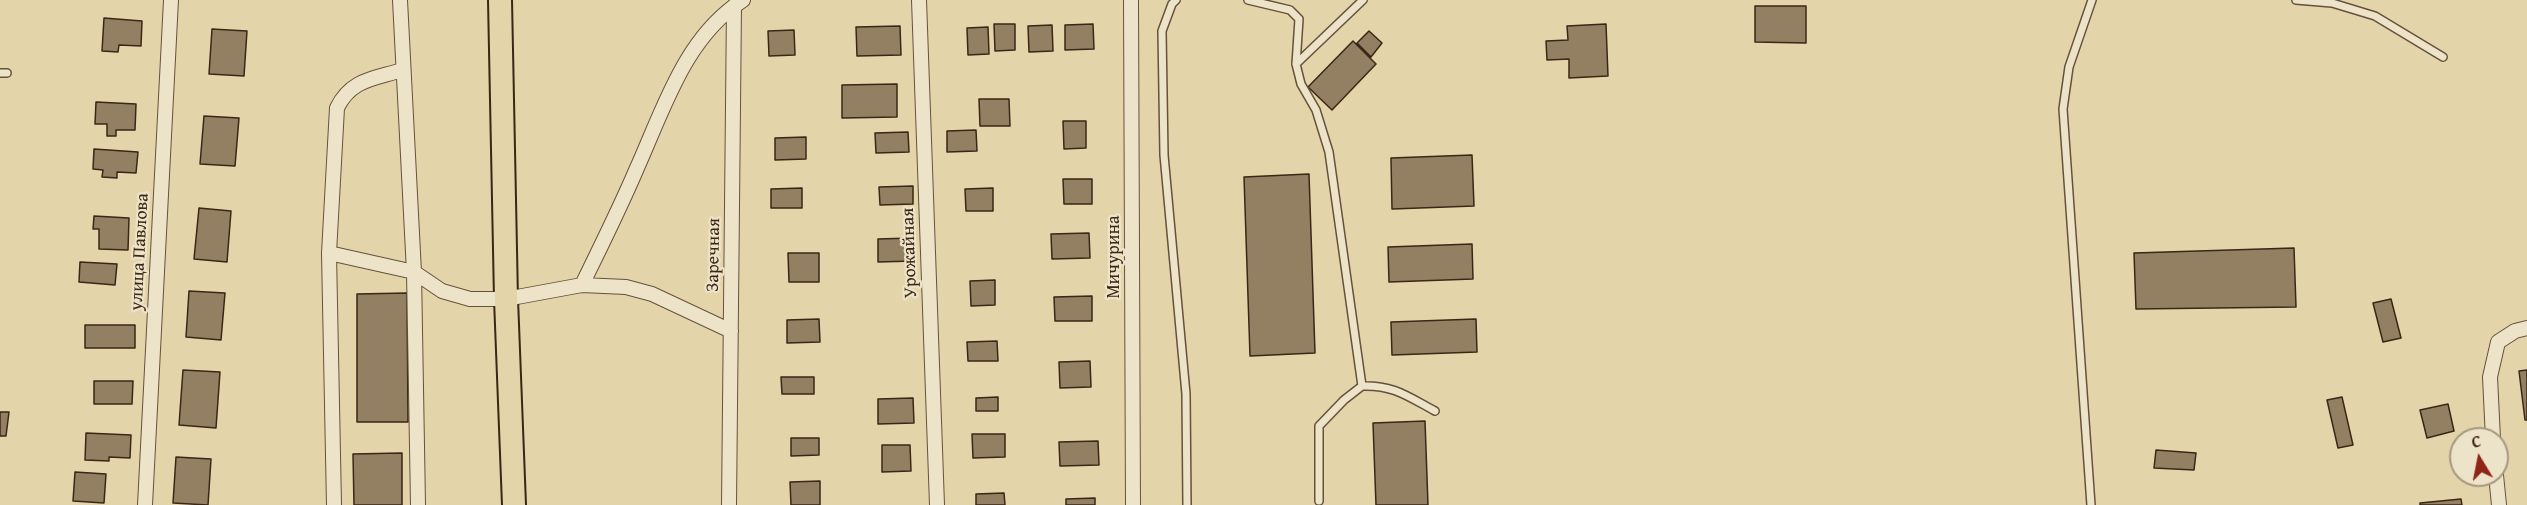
<!DOCTYPE html>
<meta charset="utf-8">
<style>
body{margin:0}
#map{position:relative;width:2527px;height:505px;overflow:hidden;background:#e3d4aa;font-family:"Gentium Book Plus",serif}
canvas{display:block}
.north{position:absolute;left:2449px;top:427px;width:60px;height:60px;box-sizing:border-box;background:#ede3c8;border:2px solid #a69781;border-radius:50%;rotate:350deg;font-size:16px;font-weight:700;line-height:24px;text-align:center;color:#3c2616}
.north::after{content:'';display:block;margin:auto;width:21px;height:27px;background:#8f2418;clip-path:polygon(50% 0,100% 100%,50% 72%,0 100%)}
</style>
<div id="map">
<canvas width="2527" height="505"></canvas>
<div class="north">С</div>
</div>
<script>
const c = document.querySelector('canvas').getContext('2d');
c.lineJoin = 'round';
function fillPath(path, color) {
  c.fillStyle = color;
  c.fill(path, 'evenodd');
}
function strokePath(path, color, width, dash) {
  c.strokeStyle = color;
  c.lineWidth = width;
  c.lineCap = dash ? 'butt' : 'round';
  c.setLineDash(dash || []);
  c.stroke(path);
}
function write(font, color, halo, rows, align = 'center') {
  c.font = font + ' "Gentium Book Plus",serif';
  c.lineWidth = 4.5;
  c.setLineDash([]);
  c.textBaseline = 'middle';
  c.strokeStyle = halo;
  c.fillStyle = color;
  for (const [text, x, y, turn = 0] of rows) {
    c.save();
    c.translate(x, y);
    c.rotate((+turn || 0) * Math.PI / 180);
    c.textAlign = isNaN(turn) ? turn : align;
    if (halo) c.strokeText(text, 0, 0);
    c.fillText(text, 0, 0);
    c.restore();
  }
}
const building = new Path2D(`
 M1755 6H1806V43L1755 42Z
 M104 18 142 21 141 46 119 45 118 52 102 51Z
 M994 24H1015V50L995 51Z
 M1093 24 1094 49 1065 50V25Z
 M1606 24 1608 76 1569 78V59L1547 60 1546 41 1568 40 1567 26Z
 M1052 25 1053 51 1029 52 1028 26Z
 M900 26 901 55 857 56 856 27Z
 M988 27 989 54 968 55 967 28Z
 M212 29 247 31 244 76 209 74Z
 M794 30 795 55 769 56 768 31Z
 M1369 31 1382 43 1371 57 1357 43Z
 M1353 41 1376 64 1332 110 1308 87Z
 M897 84V117L842 118V85Z
 M979 99H1009L1010 126H980Z
 M96 102 136 104 135 130H116V136H107V124H95Z
 M204 116 239 118 235 166 200 164Z
 M1063 121H1086V148L1064 149Z
 M976 130 977 151 947 152V131Z
 M908 132 909 152 876 153 875 133Z
 M806 137V159L775 160V138Z
 M94 149 138 152 136 173 117 172V178L102 177 103 170 93 169Z
 M1472 155 1474 206 1392 209 1391 158Z
 M1309 174 1315 353 1250 356 1244 177Z
 M1063 179H1092V204H1064Z
 M913 186V204L880 205 879 187Z
 M802 188V208H771V189Z
 M993 188V211H966L965 189Z
 M199 208 231 211 227 262 194 259Z
 M94 216 129 218 128 250 99 249V229H93Z
 M1089 233 1090 258 1052 259 1051 234Z
 M912 238 913 261 878 262V239Z
 M1472 244 1473 279 1389 282 1388 247Z
 M2294 248 2296 307 2136 309 2134 253Z
 M788 253H819V282H789Z
 M80 262 117 264 115 285 79 282Z
 M995 280V305L971 306 970 281Z
 M189 291 225 293 221 340 186 337Z
 M407 293 408 422H357V294Z
 M1092 296V321H1055L1054 297Z
 M2391 299 2401 338 2383 342 2373 303Z
 M819 319 820 342 787 343V320Z
 M1476 319 1477 352 1392 355 1391 322Z
 M85 325H135V348H85Z
 M997 341 998 361H968L967 342Z
 M1090 361 1091 387 1060 388 1059 362Z
 M183 370 220 372 216 428 179 425Z
 M2527 370V420H2525L2519 371Z
 M781 377H814V394H782Z
 M94 381H133L132 404H94Z
 M998 397V411H976V398Z
 M2342 397 2353 445 2338 448 2327 400Z
 M913 398 914 423 878 424V399Z
 M2448 404 2454 431 2427 438 2420 410Z
 M0 412H9L6 436H0Z
 M1425 421 1428 505H1376L1373 423Z
 M86 433 131 435 130 458 109 457V461L85 460Z
 M972 434H1005V457L973 458Z
 M791 438H819V455L791 456Z
 M1098 441 1099 465 1060 466 1059 442Z
 M882 445H910L911 471 882 472Z
 M2156 450 2196 453 2194 470 2154 468Z
 M402 453V505H354L353 454Z
 M176 457 211 459 208 505 173 503Z
 M75 472 106 474 104 503 73 501Z
 M820 481V505H791L790 482Z
 M1004 493 1005 505H976V494Z
 M1095 498V505H1066V499Z
 M2461 499 2462 505H2420V503Z`);
const service = new Path2D(`
 M1176 0 1172 4 1162 31 1164 155 1186 394 1187 505
 M1248 0 1290 10 1299 19 1296 64 1301 84 1316 110 1329 152 1362 386 1344 400 1319 426V501
 M2296 0 2332 3 2375 16 2443 57
 M1296 64 1363 0
 M0 73H7
 M1362 386C1394 385 1407 396 1435 411
 M2091 505 2063 109 2069 67 2092 0`);
const minor = new Path2D(`
 M400 0 414 272 418 505
 M919 0 937 505
 M1131 0 1133 505
 M329 253 414 272 442 291 470 299H506L582 285C601 246 620 208 637 168 664 108 685 37 743 0
 M582 285 626 287 652 294 731 331
 M2493 439 2490 377 2498 342 2515 331 2527 328
 M2496 475 2499 505
 M145 505 171 0
 M334 505 329 253 337 108C351 79 374 79 402 70
 M729 505 734 6`);
const trunk = new Path2D(`
 M500 0 506 299 514 505`);
const streetNames = [
 ["улица Павлова",140,252,-87],
 ["Урожайная",910,253,-92],
 ["Заречная",714,255,-89],
 ["Мичурина",1114,257,-90]
];
fillPath(building, '#938063');
strokePath(building, '#3c2616', 1.5);
strokePath(service, '#66523b', 10);
strokePath(minor, '#66523b', 16);
strokePath(trunk, '#3c2616', 26);
strokePath(service, '#ede3c8', 7);
strokePath(minor, '#ede3c8', 14);
strokePath(trunk, '#e3d4aa', 22);
write('18px', '#3c2616', '#ede3c8', streetNames);
</script>
